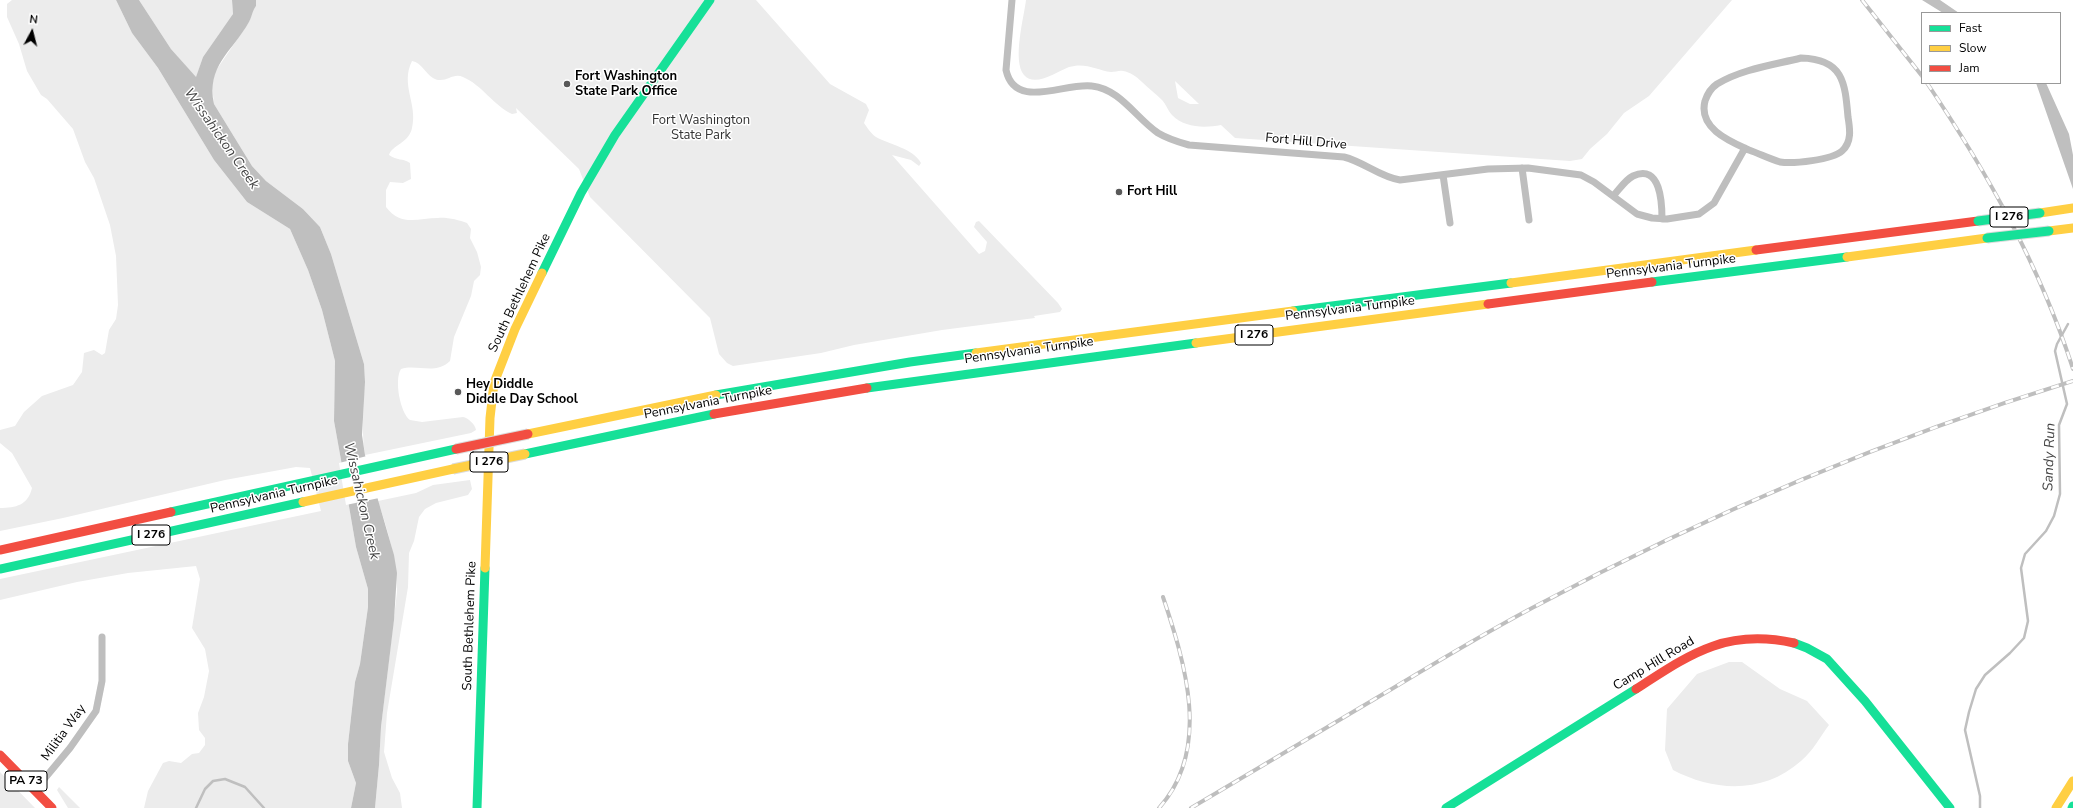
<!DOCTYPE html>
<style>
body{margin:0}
#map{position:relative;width:2073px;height:808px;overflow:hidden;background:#fff;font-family:"Nunito Sans",sans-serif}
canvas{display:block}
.legend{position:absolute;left:1921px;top:12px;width:140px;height:72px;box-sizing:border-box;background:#fff;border:1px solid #999;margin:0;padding:5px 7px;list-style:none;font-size:12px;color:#000}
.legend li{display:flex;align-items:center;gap:8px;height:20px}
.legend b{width:20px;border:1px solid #999}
.north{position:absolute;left:12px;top:12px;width:40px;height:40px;-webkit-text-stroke:3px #fff;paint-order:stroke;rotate:7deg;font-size:11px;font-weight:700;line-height:16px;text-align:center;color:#000}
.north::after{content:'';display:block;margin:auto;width:14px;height:18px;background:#000;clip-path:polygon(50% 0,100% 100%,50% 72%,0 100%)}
</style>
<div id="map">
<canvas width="2073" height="808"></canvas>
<ul class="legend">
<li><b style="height:5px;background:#16e098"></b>Fast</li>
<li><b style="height:5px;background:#ffcf43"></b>Slow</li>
<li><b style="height:5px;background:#f24e42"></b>Jam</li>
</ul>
<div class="north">N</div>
</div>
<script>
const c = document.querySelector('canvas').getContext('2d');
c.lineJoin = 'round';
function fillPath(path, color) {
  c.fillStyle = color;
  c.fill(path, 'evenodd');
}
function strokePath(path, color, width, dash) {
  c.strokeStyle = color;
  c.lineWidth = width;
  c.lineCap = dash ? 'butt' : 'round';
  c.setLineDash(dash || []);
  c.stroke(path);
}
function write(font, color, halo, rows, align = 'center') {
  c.font = font + ' "Nunito Sans",sans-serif';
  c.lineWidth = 3;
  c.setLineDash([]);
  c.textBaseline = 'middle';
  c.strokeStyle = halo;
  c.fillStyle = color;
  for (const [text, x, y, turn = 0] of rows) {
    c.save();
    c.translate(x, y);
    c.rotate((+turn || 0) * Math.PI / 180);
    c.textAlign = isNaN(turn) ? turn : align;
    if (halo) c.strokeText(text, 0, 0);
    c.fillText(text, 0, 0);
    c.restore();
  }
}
const green = new Path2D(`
 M12 0H116L132 33 158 68 214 160 247 202 290 229 308 270 322 310 335 361 334 421 341 460 356 547 368 589V607L360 664 355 682 348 744V761L356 783 351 808H144L148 791 163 763 169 761 181 763 192 754 199 753 205 745V738L199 730 198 713 204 697 209 671 205 649 192 628 200 579 196 566 128 573 77 582 0 600V579L321 511 310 468 296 467 225 480 63 518 0 531V508C16 508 28 505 32 488L12 453 0 443V430L15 426 24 412 42 396 73 385 82 372 84 353 94 350 102 355 105 353 109 330 116 319 118 305 116 256 110 225 94 178 85 162 73 129 47 99 41 95 27 71 19 44 7 17V4Z
 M139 0H232L233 14 230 21 222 30 203 57 196 78 171 49Z
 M256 0H756L830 84 866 104 869 110 864 123C867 127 871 134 876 137 890 145 913 148 921 163L919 166 911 160 892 155 979 254 985 251 987 242 974 227 976 222 979 221 1058 303 1062 309 1060 312 1034 316 1035 318 942 330 854 345 821 353 733 366 727 363 719 354 710 318 590 197 579 169 516 108 517 113 512 114C493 105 482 85 463 77 452 72 445 85 433 78 425 73 422 63 412 61 400 85 418 104 412 128 409 143 392 145 389 155 397 161 403 158 410 163L411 179 403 183 390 182 386 190V207C401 227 418 218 438 218 446 217 459 220 467 223L471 229 470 238 477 252 481 267 480 275 474 281 471 296 454 337 450 361C436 375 417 364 401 369 394 379 400 413 410 420L422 422 463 417C468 418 475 424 476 430L471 433 365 455C360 425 366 395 364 364L331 254 320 227 303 209 266 181 252 166 214 104 212 85 215 72 249 22 253 10 256 6Z
 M1026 0H1732L1649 96 1624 113 1607 134 1590 149 1582 159 1570 161 1235 138 1221 125C1205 128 1184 128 1172 115 1168 111 1166 104 1162 100 1156 94 1148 88 1142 82 1137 77 1130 72 1123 71 1120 70 1115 72 1111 72 1097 70 1085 62 1069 67 1058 71 1035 88 1024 75 1012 61 1024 17 1026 0ZM1175 81 1199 104H1190L1178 98Z
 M470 480 472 489 468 495 436 503 425 509 419 517 414 541 409 553 408 587 387 713 384 752 392 778 400 793 402 808H375L379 765 381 727 397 592C397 561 388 531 378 501L416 493 433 485Z
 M1729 662H1742L1780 689 1807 701 1829 725C1820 737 1813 751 1801 761 1764 794 1715 792 1673 770L1665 750 1667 709 1697 674Z
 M0 772 35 808H0Z
 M59 787 80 808H68L57 790Z`);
const water = new Path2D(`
 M116 0H139L171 49 196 77 203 57 233 14 232 0H256V6C252 11 252 17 249 22 232 52 206 66 214 104L252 166 266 181 303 209 320 227 331 254 364 364 365 382 362 435 365 455 394 555 397 573 394 620 381 727 379 765 375 808H351L356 783 348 761V744L355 682 360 664 368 607V589L356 547 341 460 334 421 335 361 322 310 308 270 290 229 247 202 214 160 158 68 132 33Z
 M1922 0H1940L1959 13H1943Z
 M2036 83H2046L2069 134 2073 155V189Z`);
const pier = new Path2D(`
 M367 456 379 498 346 505 339 463Z`);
const stream = new Path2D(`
 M196 808 205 789 213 781 225 779 245 787 264 808
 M1980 808V796L1965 730 1969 712 1976 689 1985 675 2010 653 2024 638 2028 621 2021 568 2025 554 2046 531 2054 516 2060 494 2059 425 2067 404 2055 351 2057 344 2068 324`);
const street = new Path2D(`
 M1012 0 1006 70C1015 111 1065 82 1092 86 1120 89 1136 118 1158 133 1168 139 1178 142 1189 145L1344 157C1364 162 1380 177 1400 180L1488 169 1528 168 1581 175 1594 182 1637 214 1652 218 1667 219 1699 214 1714 203 1745 148
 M1801 58C1843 59 1845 82 1848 117 1850 129 1852 142 1842 151 1832 160 1793 164 1780 162 1770 159 1760 154 1749 150 1729 141 1698 128 1705 101 1707 95 1711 88 1717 84 1742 69 1773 65 1801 58Z
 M1522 168 1529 220
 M1443 175 1450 223
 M1613 196C1619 190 1625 180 1633 176 1661 163 1662 204 1662 219
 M35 790 70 748 96 711 102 681V637`);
const fast = new Path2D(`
 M542 273 581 193 615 135 710 0
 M1652 282 1847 257
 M1293 311 1511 283
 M867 388 1196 343
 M716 395 910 362 976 353
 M525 454 714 414
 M171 512 456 449
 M0 569 303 502
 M1794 643 1807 648 1827 659 1865 701 1950 808
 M477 808 485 568
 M1446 808 1636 689
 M2072 808 2073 806`);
const slow = new Path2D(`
 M2040 213 2073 208
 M2049 231 2073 228
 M1847 257 1987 238
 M1511 283 1756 250
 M1196 343 1488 304
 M976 353 1293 311
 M528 434 716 395
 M303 502 453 469
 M485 568 490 418 494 383 515 329 542 273
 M2056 808 2073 781`);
const jam = new Path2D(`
 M1756 250 1978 221
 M1488 304 1652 282
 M714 414 867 388
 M0 550 171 512
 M1636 689C1690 654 1726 628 1794 643
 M0 755 52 808`);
const rail = new Path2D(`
 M1862 0 1922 76
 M1927 83C1987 172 2040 266 2073 369
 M1159 808C1212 749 1185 663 1163 597
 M1191 808C1259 768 1327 727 1395 687 1440 660 1485 633 1532 608 1705 516 1885 439 2073 381`);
const fastBridge = new Path2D(`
 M1978 221 2040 213
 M1987 238 2049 231`);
const slowBridge = new Path2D(`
 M453 469 525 454`);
const jamBridge = new Path2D(`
 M456 449 528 434`);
const markers = [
 [567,84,4,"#595959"],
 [1119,192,4,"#595959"],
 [458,392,4,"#595959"]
];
const shields = [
 [2009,217,38],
 [1254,335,38],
 [489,462,38],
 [151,535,38],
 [26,781,42]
];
const shieldNames = [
 ["I 276",2009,217],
 ["I 276",1254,335],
 ["I 276",489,462],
 ["I 276",151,535],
 ["PA 73",26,781]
];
const poiNames = [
 ["Fort Washington",575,77],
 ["State Park Office",575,92],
 ["Fort Hill",1127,192],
 ["Hey Diddle",466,385],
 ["Diddle Day School",466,400]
];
const parkNames = [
 ["Fort Washington",701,121],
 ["State Park",701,136]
];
const streetNames = [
 ["Fort Hill Drive",1306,142,5],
 ["Pennsylvania Turnpike",1671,267,-7],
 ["South Bethlehem Pike",520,293,-65],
 ["Pennsylvania Turnpike",1350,309,-7],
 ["Pennsylvania Turnpike",1029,351,-8],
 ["Pennsylvania Turnpike",708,403,-11],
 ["Pennsylvania Turnpike",274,495,-13],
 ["South Bethlehem Pike",470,626,-88],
 ["Camp Hill Road",1654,664,-31],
 ["Militia Way",64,733,-54]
];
const waterNames = [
 ["Wissahickon Creek",221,139,55],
 ["Sandy Run",2050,457,-88],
 ["Wissahickon Creek",361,501,77]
];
fillPath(green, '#ececec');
fillPath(water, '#bfbfbf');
fillPath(pier, '#fff');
strokePath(stream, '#bfbfbf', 2.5);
strokePath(street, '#bebebe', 7);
strokePath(fast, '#16e098', 9);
strokePath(slow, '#ffcf43', 9);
strokePath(jam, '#f24e42', 9);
strokePath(rail, '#bebebe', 4);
strokePath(rail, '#fff', 2.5, [8]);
strokePath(fastBridge, '#dbdbdb', 11, []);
strokePath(slowBridge, '#dbdbdb', 11, []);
strokePath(jamBridge, '#dbdbdb', 11, []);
strokePath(fastBridge, '#16e098', 9);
strokePath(slowBridge, '#ffcf43', 9);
strokePath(jamBridge, '#f24e42', 9);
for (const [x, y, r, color] of markers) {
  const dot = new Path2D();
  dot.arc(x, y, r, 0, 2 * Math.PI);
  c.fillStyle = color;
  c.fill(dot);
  strokePath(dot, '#fff', 1.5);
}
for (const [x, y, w] of shields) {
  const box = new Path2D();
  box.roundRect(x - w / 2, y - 10, w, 20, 3);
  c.fillStyle = '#fff';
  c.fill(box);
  strokePath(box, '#000', 1);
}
write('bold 12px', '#000', null, shieldNames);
write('bold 13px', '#000', '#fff', poiNames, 'left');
write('13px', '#333', '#fff', parkNames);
write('13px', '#000', '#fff', streetNames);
write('italic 14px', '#444', '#fff', waterNames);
</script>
